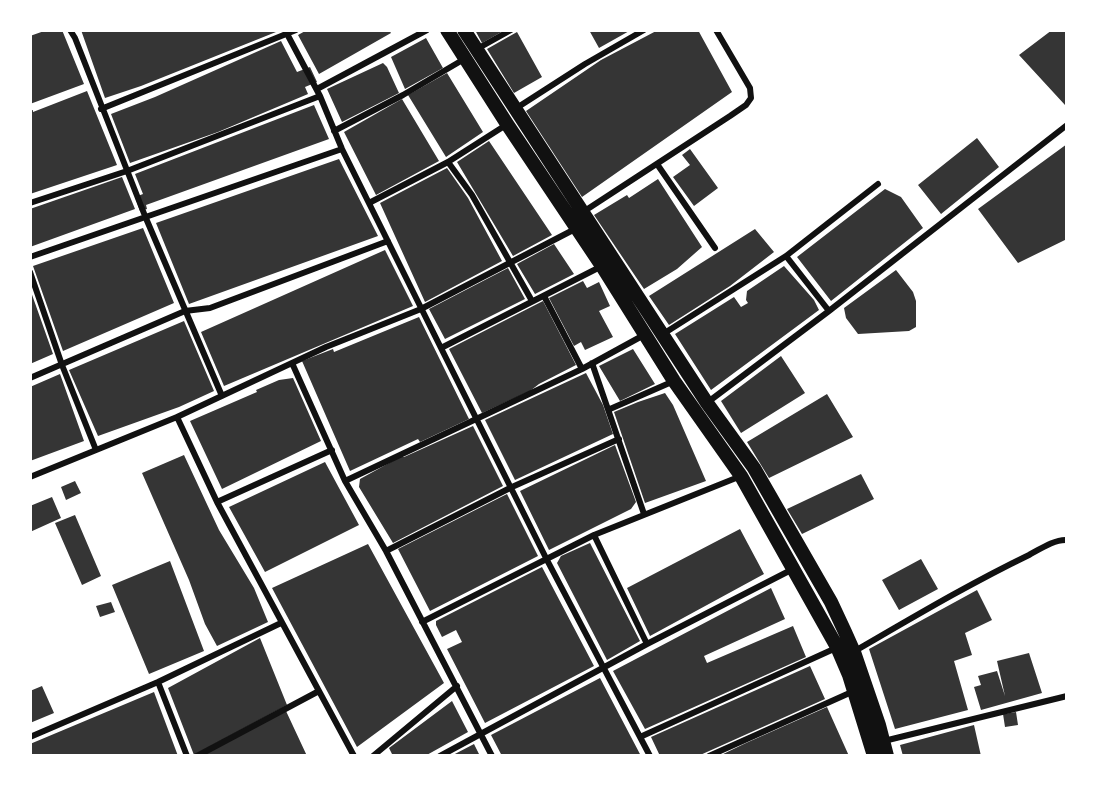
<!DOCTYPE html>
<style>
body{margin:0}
#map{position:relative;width:1097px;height:786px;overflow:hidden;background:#fff;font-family:Overpass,sans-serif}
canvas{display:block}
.frame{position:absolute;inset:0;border:32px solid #fff;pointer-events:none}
</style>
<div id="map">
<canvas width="1097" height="786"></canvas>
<div class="frame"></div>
</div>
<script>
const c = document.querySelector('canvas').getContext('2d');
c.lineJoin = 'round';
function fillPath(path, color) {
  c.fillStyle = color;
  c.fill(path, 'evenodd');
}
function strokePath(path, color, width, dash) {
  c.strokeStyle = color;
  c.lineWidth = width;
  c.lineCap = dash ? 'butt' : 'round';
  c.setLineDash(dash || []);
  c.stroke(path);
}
const building = new Path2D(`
 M47 30H62L84 84 30 104V36Z
 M81 30H276V32L141 86 105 98Z
 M307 30H389L391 33 319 74 298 35Z
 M475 30H505L482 43Z
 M589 30H631L599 48Z
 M658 30H698L732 92 582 197 526 111 601 60Z
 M1052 30H1067V104L1065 105 1019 55Z
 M517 32 542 77 514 93 487 49Z
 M426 38 443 68 405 89 391 57Z
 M281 41 297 72 310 67 317 82 305 87 308 94 218 132 130 163 111 114 155 97Z
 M383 63 387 67 399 93 342 122 327 89Z
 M447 73 483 132 446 157 408 95Z
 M87 91 117 165 30 194V111L33 110V112Z
 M402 99 439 161 376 195 344 132Z
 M314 105 329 139 146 205 147 209 140 211 135 197 143 194 135 174Z
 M977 138 999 167 941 214 918 185Z
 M489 141 552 235 513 256 457 162Z
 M1067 144V239L1018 263 978 209Z
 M690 149 718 188 694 206 673 177 690 165 682 155Z
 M339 159 378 236 189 304 156 223Z
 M447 168 468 198 502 261 425 302 380 203Z
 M122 177 135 209 30 247V209Z
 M658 179 702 247 677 269 644 289 594 215 627 195 629 198Z
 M885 189 901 197 923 228 831 301 797 257Z
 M143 228 174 303 63 351 33 266Z
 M755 229 774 252 730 286 669 325 649 296Z
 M554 244 574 274 535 294 517 264Z
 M385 250 413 306 224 386 201 332Z
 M784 266 814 300 819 310 711 390 675 334 734 297 741 307 748 303 746 300 747 291Z
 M508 268 525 299 445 339 429 309Z
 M896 270 913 292 916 301V327L909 331 858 334 846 318 844 308Z
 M583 281 587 288 599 282 610 306 599 311 613 337 585 350 581 342 574 346 549 298Z
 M30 289 53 354 30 364Z
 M543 301 576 365 539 384 530 391 482 413 449 349Z
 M419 317 469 419 420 442 418 439 350 471 302 361 333 349 334 352Z
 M184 321 214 391 179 407 98 436 69 370Z
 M633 349 655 384 620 401 599 366Z
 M781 356 805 393 741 433 721 401Z
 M586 373 603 405 613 434 515 480 485 420Z
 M60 374 84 441 30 461V387Z
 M293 378 321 441 222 489 190 421 257 392 256 390 279 380Z
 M665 393 673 405 706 481 645 503 614 412 638 402Z
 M827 394 853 437 769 478 747 442Z
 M473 426 503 486 393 543 359 487 360 479 400 457H404Z
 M615 445 636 502 631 509 549 550 520 491Z
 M184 455 219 530 254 588 268 622 217 646 205 624 189 580 142 473Z
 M325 462 359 525 265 572 229 507Z
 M861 474 874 499 802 534 787 509Z
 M75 481 81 493 66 500 61 487Z
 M507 494 538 556 430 611 398 549Z
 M52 497 61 518 30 532V506Z
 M75 515 101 576 82 585 55 523Z
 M740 529 764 574 650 636 627 588Z
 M590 543 640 641 607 660 557 563 561 556Z
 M368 544 444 683 357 747 272 588Z
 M921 559 938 589 899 610 882 580Z
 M170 561 204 651 149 674 112 585Z
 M542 567 594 666 485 723 447 649 462 642 456 630 442 637 436 625V621Z
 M771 588 785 619 704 656 707 663 793 626 806 657 645 729 613 671Z
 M977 590 992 620 965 633 972 655 954 661 968 710 895 729 869 649Z
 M111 602 115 612 100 617 96 606Z
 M260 638 287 705 194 755 168 688Z
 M1029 653 1042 693 981 710 974 687 981 685 978 676 997 671 1005 696 997 661Z
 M810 666 825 699 698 756H660L651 737Z
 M600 678 641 756H502L491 735Z
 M42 686 54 713 30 723V691Z
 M154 692 178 756H30V744Z
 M452 701 468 732 425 756H393L389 748Z
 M827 707 849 756H719L746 743Z
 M286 711 307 756H201Z
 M1016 712 1018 725 1005 727 1003 714Z
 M974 725 981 756H903L900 745Z
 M474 744 480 756H451Z`);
const minor = new Path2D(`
 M70 30 75 38 145 216 222 396
 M285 30 320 96 342 149 441 348 547 560 650 756
 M477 49 511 30
 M317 89 427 30
 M101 109 296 30
 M515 109 585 64 644 30
 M334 131 403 95 466 58
 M448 162 472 195 532 301
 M657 164 715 248
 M30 203 127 171 320 96
 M369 203 448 162 506 125
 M583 212 730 116 746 105 751 98 750 88 716 30
 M786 256 829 311
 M30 257 342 149
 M30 272 62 365 96 450
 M544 296 582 369
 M663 334 786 256 878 184
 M441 348 602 266
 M292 363 345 481 386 551 492 756
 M592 363 644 514
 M30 378 185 311 210 308 388 241
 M708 402 829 311 1067 125
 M610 409 674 381
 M177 417 217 502 354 756
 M30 477 177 417 326 347 421 309 577 228
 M345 481 582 369 644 335
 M217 502 332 450
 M594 535 647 644
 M386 551 512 487 619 439
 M422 622 594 535 741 476
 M855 651C912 618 969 584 1029 555 1040 549 1055 539 1067 540
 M158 682 187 756
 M30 737 158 682 281 623
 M640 737 836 648
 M884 741 1067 696
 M197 756 319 691
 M373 756 457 686
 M440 756 647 644 793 569
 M709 756 854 691`);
const primary = new Path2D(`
 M447 30 507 124 602 266 674 381 741 476 837 647 849 675 874 756
 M464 30 707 403 754 468 831 602 845 632 854 652 879 725 887 756`);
fillPath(building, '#353535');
strokePath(minor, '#111', 6);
strokePath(primary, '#111', 14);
</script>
